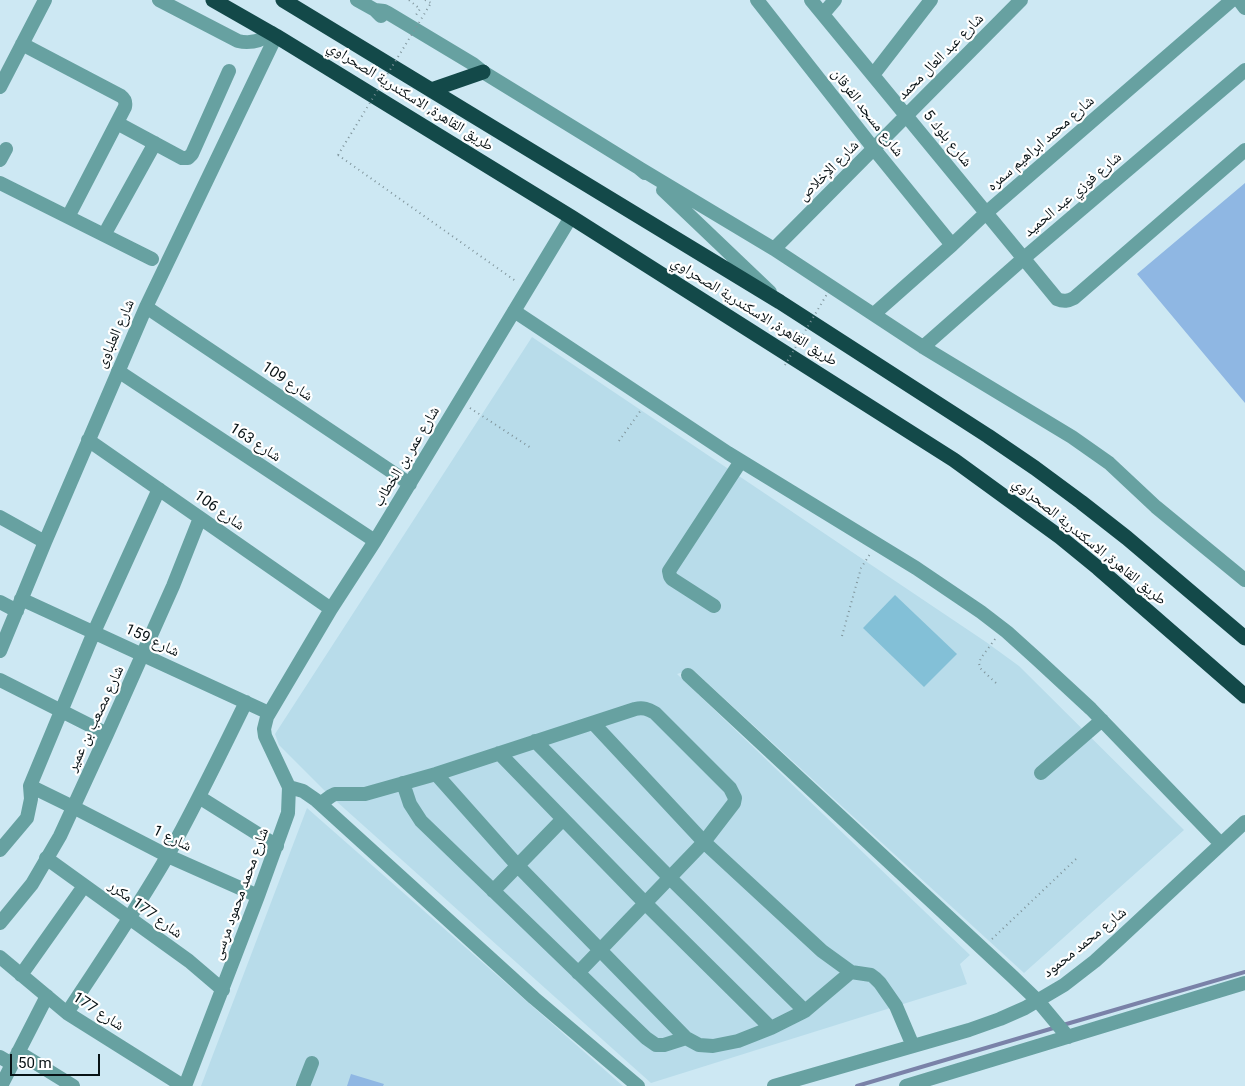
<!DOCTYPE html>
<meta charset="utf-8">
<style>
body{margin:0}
#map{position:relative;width:1245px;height:1086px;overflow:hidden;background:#cde8f3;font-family:Roboto,sans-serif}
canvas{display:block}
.scale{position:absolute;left:10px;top:1054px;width:90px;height:22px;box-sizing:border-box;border:2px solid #081215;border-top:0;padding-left:6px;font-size:15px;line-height:18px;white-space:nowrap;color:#081215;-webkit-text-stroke:4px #fff;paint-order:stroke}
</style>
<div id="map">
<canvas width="1245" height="1086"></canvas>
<div class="scale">50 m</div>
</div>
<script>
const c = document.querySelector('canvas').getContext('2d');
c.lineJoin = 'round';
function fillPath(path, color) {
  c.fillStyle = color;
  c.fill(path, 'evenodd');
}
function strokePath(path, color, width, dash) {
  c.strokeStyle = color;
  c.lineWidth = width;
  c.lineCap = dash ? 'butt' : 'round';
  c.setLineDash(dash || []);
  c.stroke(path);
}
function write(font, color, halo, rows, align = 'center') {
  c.font = font + ' Roboto,"Noto Naskh Arabic",sans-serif';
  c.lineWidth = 4.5;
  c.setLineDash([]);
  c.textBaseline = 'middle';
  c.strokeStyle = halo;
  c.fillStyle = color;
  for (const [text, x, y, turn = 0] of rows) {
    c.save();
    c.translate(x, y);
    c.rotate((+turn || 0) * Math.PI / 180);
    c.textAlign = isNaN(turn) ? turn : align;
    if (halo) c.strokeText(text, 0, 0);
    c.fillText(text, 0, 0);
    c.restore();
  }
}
const built = new Path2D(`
 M532 337 986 642 1019 666 1184 830 1024 973 692 669 677 674 970 955 960 964 967 984 651 1083 326 792 279 745 275 734Z
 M307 808 623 1086H201Z`);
const green = new Path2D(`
 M895 595 957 654 924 687 863 628Z`);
const stream = new Path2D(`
 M1063 1025 1245 972
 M857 1086 1057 1027`);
const building = new Path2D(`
 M1245 183V403L1137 274Z
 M351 1074 384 1084 383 1086H347Z`);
const path = new Path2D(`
 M409 0 420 9 416 15
 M425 0 431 3
 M338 155 517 282
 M470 408 531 448
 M619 441 641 410
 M842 636 861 568 870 554
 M995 639 981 658 979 663 980 668 997 684
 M992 939 1077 858`);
const minor = new Path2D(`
 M159 0 238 41C251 44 261 41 272 33
 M357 0 375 10 381 16
 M757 0 874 149 952 245
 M811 0 1057 299C1064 302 1068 301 1074 298L1245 150
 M1239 0 1245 8
 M375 10 384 11 388 13 473 64 483 72 597 142 639 168 645 173
 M823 14 835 0
 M22 44 121 96C125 99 126 102 125 107L68 217
 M873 75 931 0
 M0 87 45 0
 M117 123 182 158H188L192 154 229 71
 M0 160 6 149
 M639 168 774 249 923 347 1072 437 1109 463 1156 507 1245 580
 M0 183 152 259
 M663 190 770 292
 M104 235 155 143
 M774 249 1021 0
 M146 307 410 484
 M514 311 728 453 916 568 981 612 1007 632 1038 660 1091 709 1221 844
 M874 314 952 245 986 213 1232 0
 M923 347 1024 258 1245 70
 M118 371 375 541
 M88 440 331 609
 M0 517 45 542
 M21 599 269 713
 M0 602 17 611
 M714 606 672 579 670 576 669 571 741 461
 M0 651 45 542 146 307 276 36
 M688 675 1013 977 1038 1001 1068 1037
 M0 680 107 734
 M593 723 704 842 822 951 851 972 871 975 875 978 880 983 896 1006 913 1046
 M535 741 670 878 805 1011
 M499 753 645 903 771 1028
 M1041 773 1102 720
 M436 774 517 865 686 1038 699 1045 713 1046 738 1041 771 1028 805 1011 851 972
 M403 783 410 804 421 821 646 1038 656 1045H664L686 1038
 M30 786 73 807 168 856 258 896
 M289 787 303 791 316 800 534 998 638 1086
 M199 797 277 846
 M320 804 331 796 335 794H365L436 774 635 709C643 707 648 709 655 713L730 788 735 798 734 803 704 842 578 973
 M0 850 27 818 31 799 30 786 94 632 159 489
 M46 858 189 961 223 990
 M493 891 563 819
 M0 923 32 884 60 836 107 734 173 586 200 518
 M0 957 67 1013 183 1086
 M21 975 84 886
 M67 1013C101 961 137 909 168 855 196 805 221 753 246 702
 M18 1052 73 1086
 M0 1057 12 1064
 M1 1086 47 996
 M185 1086 258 896 288 813 289 787 265 736 264 729 267 717 331 609 375 541 571 217
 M303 1086 312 1063
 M774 1086 969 1030 1000 1019 1025 1008 1064 985 1095 961 1117 941 1245 822
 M906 1086 1245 983`);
const highway = new Path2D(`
 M213 0 276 36 571 217 954 460 1060 537 1098 568 1245 696
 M283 0 780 302 988 436 1035 468 1081 502 1127 538 1245 638
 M431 90 483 72`);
const pathBridge = new Path2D(`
 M338 155 431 3
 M785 365 830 289`);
const streetNames = [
 ["شارع عبد العال محمد",941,57,-45],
 ["طريق القاهرة, الاسكندرية الصحراوي",410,97,32],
 ["شارع مسجد الفرقان",867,113,52],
 ["شارع بلوك 5",947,139,51],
 ["شارع محمد ابراهيم سمره",1041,144,-41],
 ["شارع الإخلاص",829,171,-45],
 ["شارع فوزي عبد الحميد",1073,195,-40],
 ["طريق القاهرة, الاسكندرية الصحراوي",754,312,32],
 ["شارع العلباوى",116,334,-66],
 ["شارع 109",287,382,34],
 ["شارع 163",255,443,33],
 ["شارع عمر بن الخطاب",407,457,-59],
 ["شارع 106",219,511,35],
 ["طريق القاهرة, الاسكندرية الصحراوي",1089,542,39],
 ["شارع 159",152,641,25],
 ["شارع مصعب بن عمير",96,719,-65],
 ["شارع 1",172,839,26],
 ["شارع محمد محمود مرسى",241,894,-70],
 ["شارع 177 مكرر",145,910,36],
 ["شارع محمد محمود",1085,943,-39],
 ["شارع 177",98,1012,33]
];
fillPath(built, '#b8dcea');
fillPath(green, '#83c0d7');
strokePath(stream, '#7a82a8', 4);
fillPath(building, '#8fb7e3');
strokePath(path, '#7f949b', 2, [1, 4]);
strokePath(minor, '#67a1a1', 14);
strokePath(highway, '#134949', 15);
strokePath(pathBridge, '#7f949b', 2, [1, 4]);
write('15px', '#081215', '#fff', streetNames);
</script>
